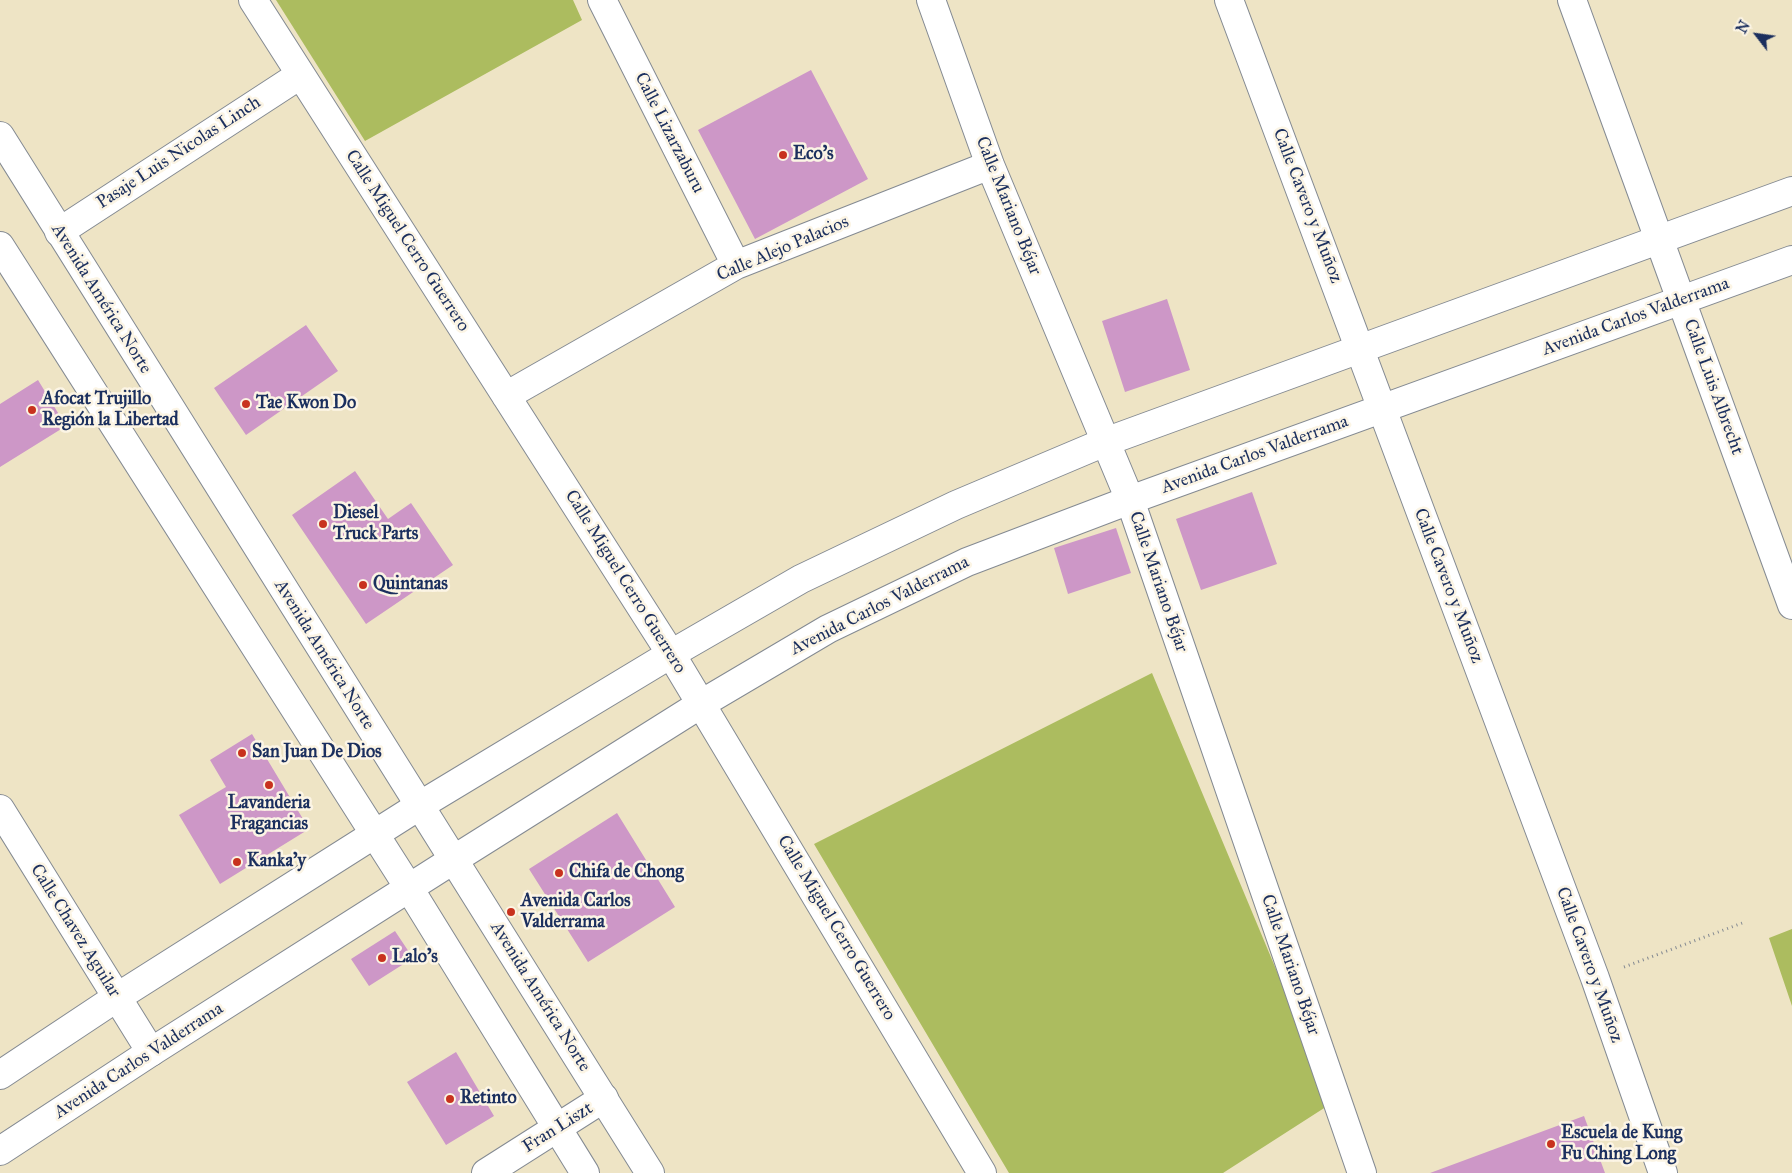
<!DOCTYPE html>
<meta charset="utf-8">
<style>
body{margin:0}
#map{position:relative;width:1792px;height:1173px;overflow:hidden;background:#eee4c5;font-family:"IM FELL Great Primer",serif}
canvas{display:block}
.north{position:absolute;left:1732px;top:10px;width:50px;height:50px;-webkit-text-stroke:4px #fcf5e5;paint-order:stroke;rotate:300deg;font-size:14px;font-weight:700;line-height:20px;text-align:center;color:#1b2f5e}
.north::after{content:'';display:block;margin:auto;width:18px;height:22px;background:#1b2f5e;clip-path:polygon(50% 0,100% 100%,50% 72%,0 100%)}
</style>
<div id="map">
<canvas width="1792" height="1173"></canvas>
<div class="north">N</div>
</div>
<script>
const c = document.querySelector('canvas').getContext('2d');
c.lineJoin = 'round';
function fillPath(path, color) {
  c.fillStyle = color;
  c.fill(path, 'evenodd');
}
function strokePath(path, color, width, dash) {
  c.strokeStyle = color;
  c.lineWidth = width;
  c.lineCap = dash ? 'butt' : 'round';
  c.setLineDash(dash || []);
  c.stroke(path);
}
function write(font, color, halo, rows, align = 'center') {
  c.font = font + ' "IM FELL Great Primer",serif';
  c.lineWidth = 5;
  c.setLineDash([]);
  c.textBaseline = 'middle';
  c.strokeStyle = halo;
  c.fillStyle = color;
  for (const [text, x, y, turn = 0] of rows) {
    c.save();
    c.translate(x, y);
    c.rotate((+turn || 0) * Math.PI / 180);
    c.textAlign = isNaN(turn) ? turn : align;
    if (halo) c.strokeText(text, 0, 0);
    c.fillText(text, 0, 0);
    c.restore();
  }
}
const green = new Path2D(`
 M276 0H573L582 20 365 141Z
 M1152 673 1332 1103 1223 1173H1009L814 844Z
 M1792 929V1006L1769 938Z`);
const building = new Path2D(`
 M811 70 868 179 755 239 698 130Z
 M1167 299 1190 370 1125 392 1102 321Z
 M306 325 338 371 246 435 214 388Z
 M38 380 66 426 0 467V404Z
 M355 471 388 519 411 503 453 565 366 624 292 515Z
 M1252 492 1277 564 1201 590 1176 519Z
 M1116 528 1131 573 1068 594 1054 548Z
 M252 734 309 829 220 884 179 815 226 787 210 760Z
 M617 813 675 907 588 962 529 869Z
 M395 931 413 958 369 986 351 959Z
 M456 1052 494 1116 446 1145 407 1082Z
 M1584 1116 1605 1173H1430Z`);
const path = new Path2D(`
 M1624 967 1745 922`);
const minor = new Path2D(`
 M253 0 671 654 982 1173
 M602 0 736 265
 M931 0 990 165 1130 500 1362 1173
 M1229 0 1595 978 1663 1173
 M1572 0 1792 605
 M59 232 300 75
 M506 396 736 265 990 165
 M0 809 151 1052
 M486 1173 604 1098`);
const tertiary = new Path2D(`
 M0 1075 116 998 419 806 671 654 801 579 956 505 1105 442 1792 191
 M0 1151 151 1052 453 860 701 704 828 629 967 562 1130 500 1792 260`);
const primary = new Path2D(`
 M0 136 650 1173
 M0 246 409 888 585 1173`);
const markers = [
 [783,155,5,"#c8321e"],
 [246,404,5,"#c8321e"],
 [32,410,5,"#c8321e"],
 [323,524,5,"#c8321e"],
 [363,585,5,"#c8321e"],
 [242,753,5,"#c8321e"],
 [269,785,5,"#c8321e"],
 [237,862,5,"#c8321e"],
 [559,873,5,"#c8321e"],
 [511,912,5,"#c8321e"],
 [382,958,5,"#c8321e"],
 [450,1099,5,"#c8321e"],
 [1551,1144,5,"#c8321e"]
];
const streetNames = [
 ["Calle Lizarzaburu",669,133,63],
 ["Pasaje Luis Nicolas Linch",179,153,-33],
 ["Calle Mariano Béjar",1008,206,68],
 ["Calle Cavero y Muñoz",1307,206,69],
 ["Calle Miguel Cerro Guerrero",407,241,57],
 ["Calle Alejo Palacios",783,249,-23],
 ["Avenida América Norte",101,299,58],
 ["Avenida Carlos Valderrama",1636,317,-20],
 ["Calle Luis Albrecht",1713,387,70],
 ["Avenida Carlos Valderrama",1255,455,-20],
 ["Calle Miguel Cerro Guerrero",625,582,58],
 ["Calle Mariano Béjar",1158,582,71],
 ["Calle Cavero y Muñoz",1448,586,69],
 ["Avenida Carlos Valderrama",880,606,-27],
 ["Avenida América Norte",324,655,58],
 ["Calle Miguel Cerro Guerrero",836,928,59],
 ["Calle Chavez Aguilar",75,931,58],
 ["Calle Mariano Béjar",1290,965,71],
 ["Calle Cavero y Muñoz",1589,965,70],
 ["Avenida América Norte",540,997,58],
 ["Avenida Carlos Valderrama",139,1061,-33],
 ["Fran Liszt",558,1128,-32]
];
const poiNames = [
 ["Eco's",793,155],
 ["Afocat Trujillo",42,400],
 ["Región la Libertad",42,421],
 ["Tae Kwon Do",256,404],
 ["Diesel",333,514],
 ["Truck Parts",333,535],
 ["Quintanas",373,585],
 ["San Juan De Dios",252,753],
 ["Lavanderia",269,804,"center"],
 ["Fragancias",269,825,"center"],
 ["Kanka'y",247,862],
 ["Chifa de Chong",569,873],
 ["Avenida Carlos",521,902],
 ["Valderrama",521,923],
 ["Lalo's",392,958],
 ["Retinto",460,1099],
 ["Escuela de Kung",1561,1134],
 ["Fu Ching Long",1561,1155]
];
fillPath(green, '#acbc5f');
fillPath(building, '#cd97c7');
strokePath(minor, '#848a92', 30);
strokePath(tertiary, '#848a92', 30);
strokePath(primary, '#848a92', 30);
strokePath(path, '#848a92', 3, [1, 4]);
strokePath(minor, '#fff', 28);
strokePath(tertiary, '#fff', 28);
strokePath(primary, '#fff', 28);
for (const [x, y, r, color] of markers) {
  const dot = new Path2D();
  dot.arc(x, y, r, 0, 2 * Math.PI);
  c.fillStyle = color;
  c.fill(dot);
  strokePath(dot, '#fcf5e5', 2);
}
write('18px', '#1b2f5e', '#fcf5e5', streetNames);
write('bold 18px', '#1b2f5e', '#fcf5e5', poiNames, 'left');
</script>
